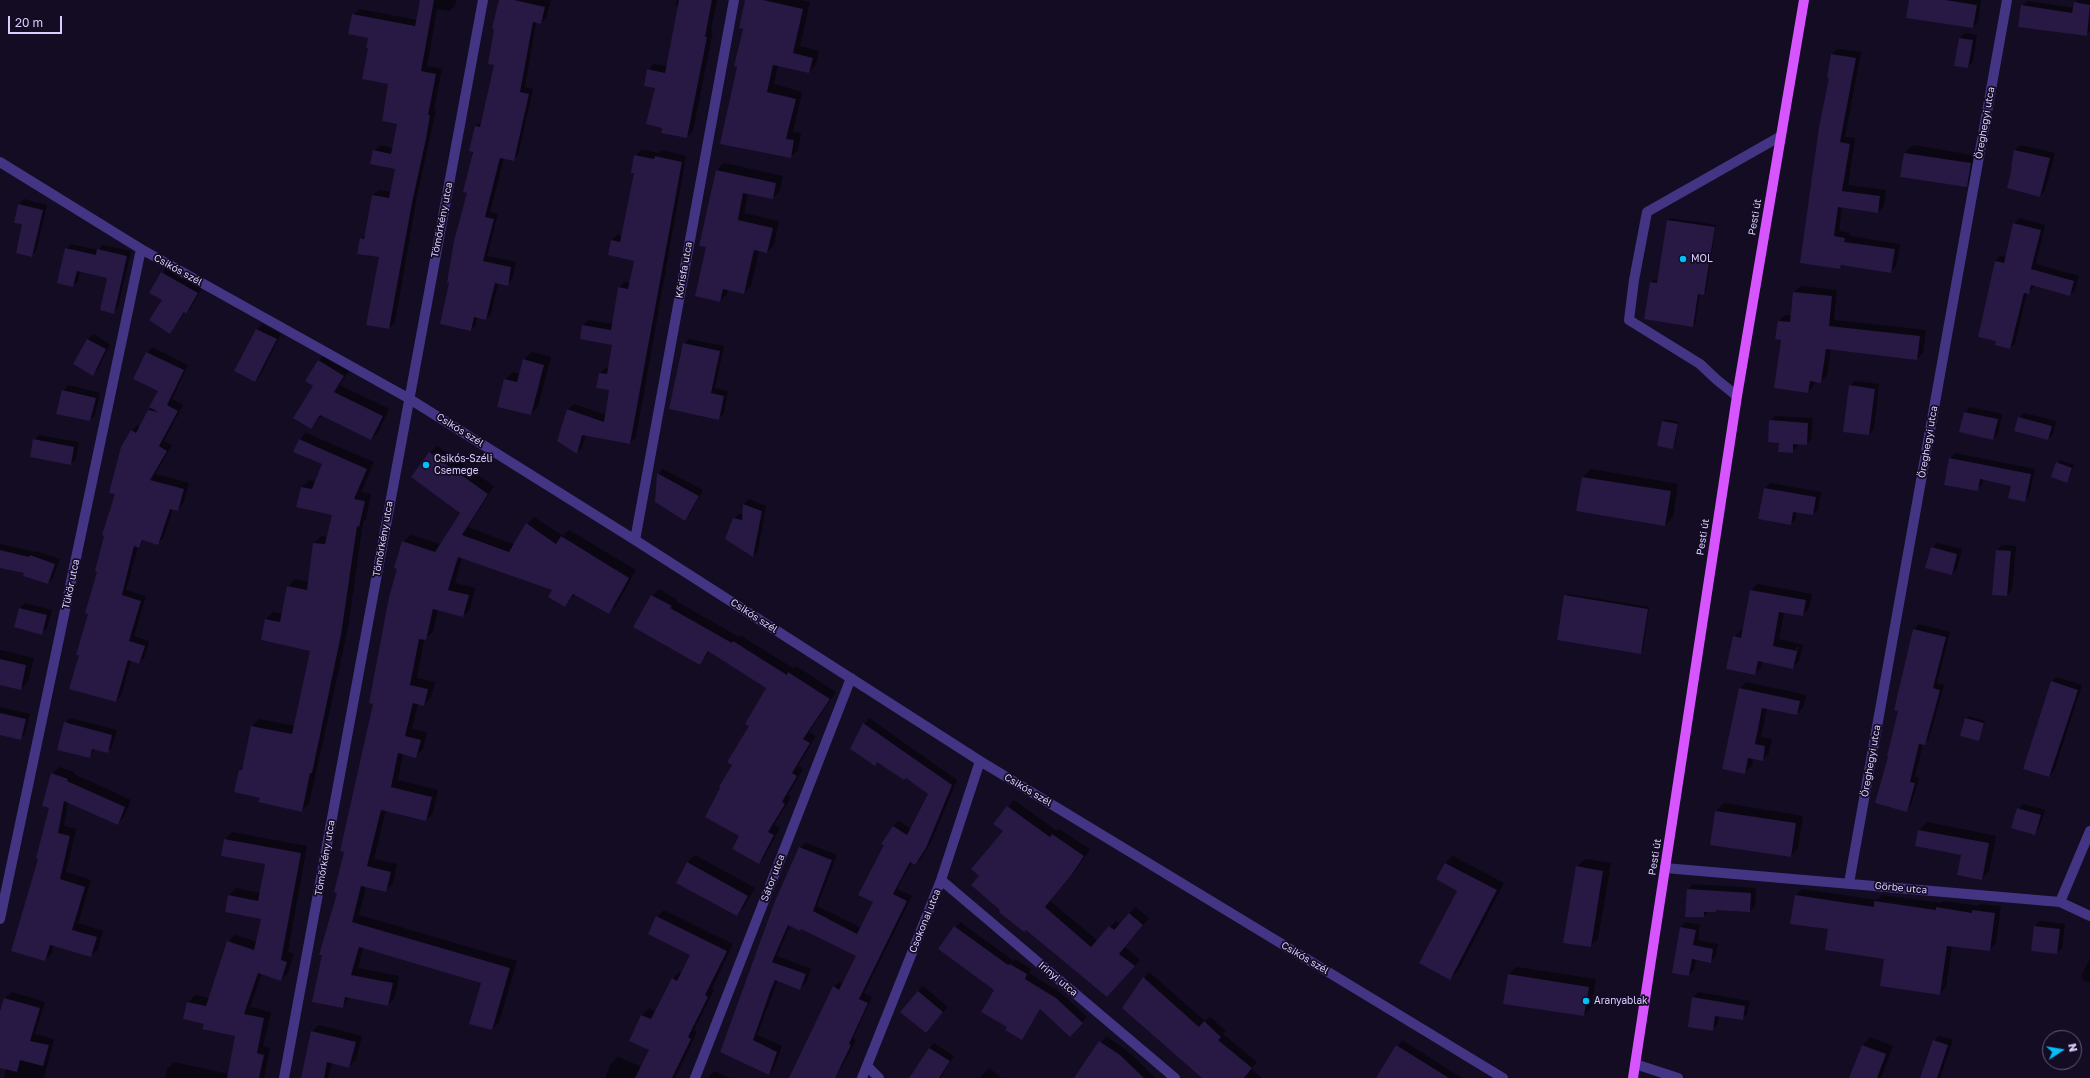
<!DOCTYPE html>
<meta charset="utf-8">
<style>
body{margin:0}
#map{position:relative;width:2090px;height:1078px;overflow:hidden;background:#130c23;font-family:"Golos Text",sans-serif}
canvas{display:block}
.north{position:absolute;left:2042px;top:1030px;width:40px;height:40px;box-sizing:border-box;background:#130c23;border:1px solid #635a7b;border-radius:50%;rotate:78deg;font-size:11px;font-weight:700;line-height:16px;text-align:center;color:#daceff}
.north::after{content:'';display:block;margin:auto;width:14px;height:18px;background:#00bff9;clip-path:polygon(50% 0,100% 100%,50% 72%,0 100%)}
.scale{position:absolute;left:8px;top:16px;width:54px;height:18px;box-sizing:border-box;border:2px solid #daceff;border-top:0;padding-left:5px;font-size:12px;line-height:14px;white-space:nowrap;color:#daceff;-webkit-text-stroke:3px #130c23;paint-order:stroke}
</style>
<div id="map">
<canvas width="2090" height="1078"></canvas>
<div class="north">N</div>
<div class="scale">20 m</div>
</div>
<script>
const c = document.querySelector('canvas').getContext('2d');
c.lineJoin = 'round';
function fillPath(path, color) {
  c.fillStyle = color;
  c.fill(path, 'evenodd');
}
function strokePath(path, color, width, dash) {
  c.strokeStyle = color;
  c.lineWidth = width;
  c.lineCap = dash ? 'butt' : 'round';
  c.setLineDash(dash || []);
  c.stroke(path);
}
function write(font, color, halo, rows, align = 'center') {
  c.font = font + ' "Golos Text",sans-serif';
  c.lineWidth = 3.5;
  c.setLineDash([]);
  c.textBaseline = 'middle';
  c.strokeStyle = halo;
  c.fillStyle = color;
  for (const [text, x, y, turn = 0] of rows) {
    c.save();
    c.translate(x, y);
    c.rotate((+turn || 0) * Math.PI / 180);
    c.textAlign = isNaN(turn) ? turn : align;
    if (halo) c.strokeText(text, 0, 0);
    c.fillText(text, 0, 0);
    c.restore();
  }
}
const shadow = new Path2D(`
 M421 0H456L455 5 449 11 437 9 427 66 442 69 434 109H436L417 196 395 322 389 328 380 257 360 239 366 234 373 195 379 190 392 192 396 168 374 151 380 145 393 148 398 123 389 83 370 47 369 37 353 15 359 9 417 20Z
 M500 0H551L546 18 541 23 536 22 525 87 533 89 518 155 513 160 504 158 490 212 498 214 487 256 516 262 512 279 507 284 498 283 491 314 486 319 477 317 476 325 471 330 468 192 475 126 482 122 496 65Z
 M677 0H717L711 30 713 31 693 131 687 137 663 127 656 87 648 70 654 64 667 66 679 7 676 6Z
 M746 0H800L810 2 800 46 819 51 816 65 809 72 778 65 774 84 802 92 793 132 801 133 798 150 790 157 738 66Z
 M1910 0H1981L1978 22 1973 27Z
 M2077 0H2090V31L2086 35 2022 6 2027 1 2074 8Z
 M1965 33 1977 35 1973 62 1968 67 1960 38Z
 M1837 49 1861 52 1845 137 1855 138 1848 185 1886 190 1884 206 1878 212 1842 207 1839 231 1850 233V236L1900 244 1896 266 1890 272 1843 265 1840 268 1801 262 1831 77V55Z
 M1913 145 1978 156 1974 178 1967 186 1901 176 1905 153Z
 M2020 145 2055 153 2045 191 2040 196 2012 166 2015 150Z
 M641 150 659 153 662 150 686 156 636 437 630 443 586 435 582 447 577 453 558 441 568 409 574 404 606 415 610 389 597 387 600 373 606 368H609L613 344 583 325 589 320 613 324 619 287 625 282 631 283 635 260 609 255 612 240 617 235 622 236 635 172V156Z
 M724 163 783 176 780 191 773 198 748 193 744 213 779 221 774 245 767 252 759 251 751 286 744 293 728 289 727 294 720 301 708 247 700 245 717 170Z
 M24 199 47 205 36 251 31 256 19 204Z
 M1670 218 1716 225 1706 291 1704 294 1700 293 1695 324 1692 326 1651 283 1653 280 1658 281 1668 220Z
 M2019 218 2045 225 2036 264 2079 276 2075 290 2070 295 2034 285V288L2027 293 2015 343 2010 348 1995 261 2000 256 2006 257 2014 224Z
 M71 244 98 250 103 245 131 251 118 307 113 312 108 277 80 271 78 281 73 286 66 249Z
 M166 268 202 288 191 308 186 313 185 312 170 333 164 300 151 293Z
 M1801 286 1837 290 1834 320 1926 330 1923 353 1917 359 1831 349 1827 375 1820 382 1815 381 1814 385 1808 392 1783 339 1779 321 1785 315 1792 316 1794 292Z
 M262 324 281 334 260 376 255 381 236 371 257 329Z
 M93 334 110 344 98 369 93 374 75 364 88 339Z
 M689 339 724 346 715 388 728 391 724 413 719 418 684 344Z
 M152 347 188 365 172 399 183 405 164 441 172 445 155 474 189 483 183 504 177 510 173 509 163 538 157 544 145 540 138 546 126 590 146 596 134 636 149 641 145 657 139 662 131 660 121 696 116 701 80 655 132 431 137 425 140 427 159 390 147 353Z
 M531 352 551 357 538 406 531 414 505 380 513 372 520 374 524 360Z
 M326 353 350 369 340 385 389 409 378 432 371 439 322 415 311 428 314 386 306 381 319 360Z
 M1855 381 1879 384 1874 429 1869 434 1850 386Z
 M68 385 100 393 95 415 90 420 63 391Z
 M1970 407 2002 414 1998 434 1993 439 1960 432 1965 412Z
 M2024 413 2056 421 2053 434 2048 439 2019 418Z
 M1775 416 1813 418 1811 439 1806 444 1798 443 1797 447 1792 452 1780 442 1770 421Z
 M1665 419 1679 422 1675 446 1673 448 1662 421Z
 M306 433 374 462 361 492 371 494 366 519 363 522 348 628 309 804 301 811 261 797 240 770 244 766 252 726 259 719 295 726 311 650 262 640 266 619 273 612 283 614 288 586 295 579 309 582 314 543 321 536 328 537 333 515 302 487 309 480 316 482 323 464 299 440Z
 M39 435 79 442 76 459 71 464 34 440Z
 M437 446 494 486 468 527 515 545 527 524 534 517 563 536 569 530 636 570 616 606 608 613 575 594 565 606 554 589 462 557 455 583 475 588 470 609 463 616 438 609 433 632 424 639 417 678 435 682 431 697 424 705 418 703 412 729 427 732 423 749 416 756 403 753 398 780 438 790 433 813 426 820 386 810 374 859 397 864 393 883 386 891 366 886 359 915 517 961 499 1022 492 1029 482 982 363 948 358 968 399 976 395 997 388 1005 350 997 342 1007 338 892 403 542 411 535 440 544 461 512 430 453Z
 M1955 453 2035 469 2029 496 2024 501 2012 485 1983 479 1982 485 1977 490 1950 458Z
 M2060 460 2074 465 2067 482 2057 463Z
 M663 469 703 490 690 514 685 519 656 501 658 474Z
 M1591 469 1678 484 1673 517 1665 525 1583 477Z
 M1770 483 1821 492 1818 509 1813 514 1797 511 1796 519 1791 524 1765 488Z
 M749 499 766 506 758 551 753 556 734 519 739 514 743 515 744 504Z
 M1937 543 1962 549 1957 569 1952 574 1932 548Z
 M0 544 35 552 36 551 60 559 53 578 48 583 26 573 0 567Z
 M2002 545 2016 546 2012 590 2007 595 1993 594 1997 550Z
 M1757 584 1812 594 1809 608 1803 615 1784 612 1779 639 1803 645 1799 661 1792 668 1762 661 1761 668 1754 674 1734 637 1741 630 1743 631 1751 591ZM1797 646H1799L1795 661H1793Z
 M659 589 677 600 676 601 739 637 740 635 793 668 796 666 836 692 809 732 816 736 798 766 803 769 788 795 791 797 774 825 780 828 765 856 759 863 740 835 733 765 768 688 710 651 700 664 635 627 652 596Z
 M1568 594 1649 607 1643 651 1640 653 1565 596Z
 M25 603 52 610 47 628 42 633 20 608Z
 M1919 624 1950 632 1937 683 1944 685 1929 739 1923 744 1915 777 1919 778 1911 805 1906 811 1889 756 1899 710 1895 709 1914 629Z
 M0 650 34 658 28 681 21 689 0 684Z
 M2056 677 2082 685 2054 771 2049 776 2052 682Z
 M1746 682 1806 695 1803 708 1796 714 1767 708 1761 737 1772 739 1769 753 1763 760 1753 758 1752 766 1745 772 1740 689Z
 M0 707 30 714 25 734 20 739 0 726Z
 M1968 716 1985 721 1979 740 1966 719Z
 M70 718 117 730 112 747 107 752 95 749 89 757 65 723Z
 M869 718 957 780 931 842 921 859 915 864 912 862 897 889 912 896 864 993 872 997 853 1038 856 1040 843 1065 834 1078H790L834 987 839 982 843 984 858 956 802 928 790 925 777 956 811 969 806 983 800 988 778 980 757 1035 782 1046 774 1068 769 1074 721 1051 800 848 806 843 837 855 817 906 861 928 874 901 885 845 893 826 899 821 911 829 929 794 864 724Z
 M59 767 74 772V774L131 800 124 817 117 824 68 802 64 826 76 829 66 872 91 880 78 923 103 931 98 949 91 956 54 945 52 953 45 960 39 858 50 808 52 774Z
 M1014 800 1057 831 1059 829 1090 849 1078 867 1050 901 1098 941 1116 921 1120 924 1135 907 1149 918 1125 947 1140 960 1113 990 1002 910 981 876 1004 831 995 824Z
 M1724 803 1803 816 1798 848 1791 856 1716 811Z
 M2023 804 2045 810 2039 828 2034 833 2018 809Z
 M1927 822 1996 836 1989 871 1982 879 1962 854 1919 830Z
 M232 832 307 846 288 952 294 954 288 973 281 980 262 973 250 1007 271 1012 263 1046 270 1048 264 1078H165L167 1069 174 1062 229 1074 237 1035 205 1023 188 1003 195 995 209 998 228 942 235 935 257 942 262 918 229 895 236 888 260 893 266 863 222 855 225 839Z
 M695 855 755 888 744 907 736 915 687 863Z
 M1453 856 1504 883 1458 971 1450 978 1459 890 1445 863Z
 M1585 859 1611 863 1598 939 1590 946 1577 867Z
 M1693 884 1756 888 1755 906 1750 911 1718 909 1715 911H1709L1704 916 1688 889Z
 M1802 889 1877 900 1882 895 1941 903 1944 901 1978 906 1980 904 2001 906 1996 943 1990 950 1952 945 1946 987 1939 994 1885 958 1829 928 1795 896Z
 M664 910 733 944 712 988 714 990 694 1030 697 1032 675 1078H605L611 1064 618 1057 642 1067 650 1050 630 1040 642 1015 649 1008 656 1012 673 979 679 972 682 973 691 954 657 917Z
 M2040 921 2065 924 2062 948 2057 953 2035 926Z
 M960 922 1014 961 1015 959 1031 969 1029 973 1061 993 1087 1017 1075 1030 1041 1008 1022 1038 1008 1027 995 989 955 927Z
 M1686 922 1700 925 1698 940 1718 944 1715 957 1710 962 1696 959 1694 970 1689 975 1681 927Z
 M2090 959V983L2082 979V974Z
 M1516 967 1596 979 1591 1007 1584 1015 1508 975Z
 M1149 972 1205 1021 1210 1017 1226 1031 1223 1034 1257 1062 1251 1069 1262 1078H1205L1144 978Z
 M923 986 948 1007 930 1027 918 991Z
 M12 992 45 1002 35 1034 54 1039 44 1078H4L6 1068 0 1067V1016L5 998Z
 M1698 992 1750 1001 1747 1014 1742 1019 1719 1015 1717 1025 1712 1030 1693 997Z
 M319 1025 362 1036 356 1060 349 1066 332 1062 328 1078H302L312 1031Z
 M1106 1036 1126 1050 1156 1078H1075Z
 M1939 1036 1953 1040 1940 1078H1921L1934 1041Z
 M1870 1037 1893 1046 1881 1078H1850L1863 1045Z
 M1402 1040 1462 1078H1383L1379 1075Z
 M934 1043 954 1056 940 1078H918L929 1048Z
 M989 1068 1002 1078H980Z
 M714 1071 730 1078H708Z`);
const building = new Path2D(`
 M420 0H434L421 71 436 74 428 115H430L426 139 412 203 389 329 366 325 379 257 357 254 360 238 364 239 372 195 389 198 395 169 370 164 373 150 391 154 397 124 382 121 388 84 362 79 368 48H366L368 38 348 34 352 14 415 26Z
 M499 0H514L545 7 541 24 533 22 520 92 529 94 514 161 500 158 485 217 494 219 483 261 511 267 508 286 495 283 486 320 474 317 471 331 440 324 449 283H447L454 241 467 193 463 192 473 152 469 151 475 126 480 127 494 65 488 64 494 29 492 28Z
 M679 0H712L705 37H707L687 138 661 133 662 128 646 124 655 88 644 86 647 69 665 73Z
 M745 0H763L803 9 793 53 813 58 809 73 773 65 767 92 796 99 786 139 794 140 791 158 720 144 737 67 734 66 743 29 739 28Z
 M1909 0H1945L1977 5 1973 28 1906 18Z
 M2074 2 2090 5 2087 36 2018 27 2021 5 2072 13Z
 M1959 38 1973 40 1968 68 1954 66Z
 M1831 54 1856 58 1840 142 1850 144 1842 191 1880 196 1878 213 1838 207 1834 236 1845 238 1844 242 1895 249 1891 273 1841 265 1840 269 1800 263 1819 127 1829 78H1827Z
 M2014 150 2050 158 2040 197 2007 188 2012 167H2011Z
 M1904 153 1971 163 1967 187 1900 177Z
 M634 155 654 159 655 156 682 162 630 444 582 435 577 454 557 441 567 409 604 422 609 390 596 388 599 373 607 374 612 345 580 339 582 325 611 330 618 287 628 289 634 261 608 255 611 240 620 242 634 173H631Z
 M716 170 776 183 773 199 743 193 738 220 773 228 767 253 754 250 744 294 723 289 720 302 695 296 706 247 699 246Z
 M18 204 43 210 32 257 16 253 22 224 14 223Z
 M1667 220 1715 227 1704 295 1698 294 1693 327 1644 319 1650 282 1657 283Z
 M2013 223 2041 230 2031 269 2074 281 2070 296 2031 285 2029 294 2024 293 2010 349 1995 345 1996 341 1978 337 1995 261 2004 263Z
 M65 248 96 255 97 249 127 256 114 314 100 310 107 278 77 271 73 287 57 283Z
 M161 272 198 293 186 314 184 312 170 334 149 320 162 300 149 293Z
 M1793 292 1832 296 1829 326 1920 336 1917 360 1826 349 1821 383 1810 381 1808 393 1774 388 1781 340 1775 339 1778 321 1790 322Z
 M256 329 277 339 255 382 234 371Z
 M87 339 106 349 93 376 73 364Z
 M683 343 720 351 711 393 724 396 719 420 669 409Z
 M146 352 184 370 167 405 178 411 159 446 167 451 150 480 184 489 178 511 170 509 158 545 142 540 139 548 134 546 122 595 141 601 129 641 145 646 139 664 128 660 116 702 69 689 79 655H76L88 614 85 613 97 572 95 571 104 536 102 535 115 494 109 493 121 447 131 430 136 433 148 410 158 412 149 407 158 391 133 379Z
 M523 359 544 365 531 415 497 407 504 379 517 382Z
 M318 360 344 376 334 392 383 416 371 440 320 415 311 429 293 418 313 386 305 381Z
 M1849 385 1875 389 1869 435 1843 432Z
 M62 390 96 398 90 421 56 414Z
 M1964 412 1998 419 1993 440 1959 432Z
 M2018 417 2052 426 2048 440 2014 431Z
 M1769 420 1808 423 1807 445 1793 444V453L1778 452 1779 443 1768 442Z
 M1662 421 1678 424 1673 449 1657 446Z
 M33 439 74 447 71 465 30 457Z
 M299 439 367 469 354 499 365 501 359 527 357 526 341 635 312 773H310L302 812 258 802 260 798 234 792 239 770H242L251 726 292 734 310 651 261 640 265 619 280 622 287 586 307 590 313 543 325 544 332 515 296 507 301 487 312 489 322 464 293 452Z
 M429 452 488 494 462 535 509 552 526 523 556 544 561 536 629 578 609 614 573 594 565 607 548 597 552 590 458 557 448 590 469 595 463 617 433 609 426 640 419 639 410 685 428 689 424 706 413 703 405 736 421 740 416 758 398 753 391 787 432 797 426 821 381 810 367 866 391 872 386 892 361 886 352 922 510 968 492 1030 469 1024 481 983 359 947 351 975 393 983 388 1006 345 997 343 1008 312 1002 322 955H319L337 893 334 892 344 852 340 851 373 704 369 703 389 597 397 569 394 568 402 541 435 552 460 513 411 477Z
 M1949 458 2031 474 2025 502 2008 498 2011 486 1980 479 1978 491 1944 485Z
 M2056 462 2072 468 2067 483 2051 477Z
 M657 473 699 496 685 521 655 502Z
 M1582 477 1671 491 1665 526 1576 511Z
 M1764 488 1816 497 1813 515 1793 512 1791 525 1758 519Z
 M743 504 762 511 753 557 725 539 733 518 742 520Z
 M1931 547 1957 554 1952 575 1925 568Z
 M0 550 29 557 30 555 55 564 48 584 23 576 24 573 0 568Z
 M1996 550 2011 551 2007 596 1992 595Z
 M1750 590 1806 600 1803 616 1779 612 1773 646 1797 651 1793 669 1758 661 1755 675 1726 669 1733 636 1741 638Z
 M651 595 672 606 670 608 732 643 733 641 787 675 788 672 830 699 803 739 810 743 792 773 797 776 782 802 785 804 768 832 774 835 759 864 732 849 739 836 705 817 720 788 719 787 732 765 727 762 749 726 745 724 766 688 708 651 700 665 633 627Z
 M1564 595 1648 609 1641 654 1557 640Z
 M19 608 47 615 42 635 14 627Z
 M1913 629 1946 637 1933 688 1940 690 1925 745 1919 744 1910 782 1915 783 1907 812 1875 803 1888 757 1887 756 1898 711 1894 710Z
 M0 659 26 665 21 690 0 685Z
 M2051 681 2078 690 2049 777 2023 769Z
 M1739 688 1800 701 1797 715 1762 708 1755 744 1765 746 1763 761 1748 758 1745 774 1722 769Z
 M0 713 26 719 21 740 0 735Z
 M1965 718 1984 723 1979 741 1960 736Z
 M64 722 112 735 108 753 92 749 90 758 57 750Z
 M863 723 952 785 926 848 915 865 910 862 893 894 907 901 859 999 868 1003 849 1044 851 1045 835 1078H789L833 986 839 990 856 956 801 929 800 931 788 925 772 962 806 974 800 990 775 980 770 992 753 1040 777 1052 769 1075 720 1052 775 901 799 847 832 860 813 911 857 934 873 902 858 895 884 845 881 844 893 826 907 835 928 794 906 778 904 780 877 762 875 766 850 749Z
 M51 773 68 779 67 781 125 807 118 825 64 801 58 833 70 836 60 879 85 887 72 930 97 937 91 957 50 945 45 961 11 951 38 859 36 858 49 808 42 806Z
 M1007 806 1050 837 1052 834 1084 856 1072 874 1045 907 1091 947 1109 926 1114 930 1129 913 1143 925 1119 954 1135 966 1107 997 1026 930 1024 932 999 912 1000 910 971 885 979 876 971 869 1003 831 993 824Z
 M2017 808 2041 815 2035 835 2011 828Z
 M1715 811 1796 823 1791 857 1710 845Z
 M1918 830 1989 843 1982 880 1957 875 1961 855 1915 846Z
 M224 839 301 853 281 960 287 962 281 981 258 973 244 1014 264 1018 257 1053 264 1055 259 1078H227L235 1036 202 1029 204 1024 183 1019 187 1002 206 1006 227 941 254 950 261 919 225 912 228 895 258 901 265 864 221 856Z
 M687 862 748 896 737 916 676 883Z
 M1445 863 1497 890 1450 980 1419 963 1457 891 1436 879Z
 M1576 866 1603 871 1591 947 1563 943Z
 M1687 889 1751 893 1750 912 1716 910V912H1704V917H1685Z
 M1795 895 1874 907V901L1936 910V907L1972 913V910L1995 913 1990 951 1947 946 1940 995 1880 986 1884 959 1825 950 1828 929 1790 924Z
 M656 916 727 951 705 995 708 997 688 1037 691 1039 672 1078H635L649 1050 629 1041 641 1015 651 1019 672 978 677 981 690 955 648 934Z
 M954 926 1008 965 1010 964 1027 974 1025 979 1056 998 1083 1023 1070 1037 1040 1009 1022 1040 1005 1030 1007 1027 981 1012 994 990 938 949Z
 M2034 926 2060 929 2057 954 2031 951Z
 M1680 927 1696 930 1693 945 1713 949 1711 963 1692 959 1689 976 1672 973Z
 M1508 974 1589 987 1584 1016 1503 1004Z
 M1143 977 1199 1027 1204 1021 1221 1037 1218 1040 1252 1068 1244 1078H1202L1122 1008Z
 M918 991 943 1012 926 1033 900 1012Z
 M1692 997 1745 1006 1743 1020 1715 1016 1713 1031 1688 1027Z
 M4 998 40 1008 30 1041 49 1045 43 1066 20 1060 17 1072 0 1068V1012Z
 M311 1031 356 1042 349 1068 327 1062 324 1078H301Z
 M1933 1040 1948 1045 1937 1078H1920Z
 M1099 1041 1120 1055 1144 1078H1074Z
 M1396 1045 1449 1078H1376Z
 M1862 1045 1886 1054 1877 1078H1849Z
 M929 1048 950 1061 939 1078H909Z`);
const minor = new Path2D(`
 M0 162 141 249 408 398 635 540 980 761 1503 1078
 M1737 396 1717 380 1700 364 1629 320 1634 280 1647 212 1781 136
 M635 540 734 0
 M1665 868 2060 902 2090 831
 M941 880 1175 1078
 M1849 883 2007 0
 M2060 902 2090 916
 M0 919 141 249
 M1635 1064 1678 1078
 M867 1066 879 1078
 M284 1078 483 0
 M695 1078 851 678
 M862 1078 941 880 980 761`);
const primary = new Path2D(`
 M1633 1078 1737 396 1804 0`);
const markers = [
 [1683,259,4,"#00bff9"],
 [426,465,4,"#00bff9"],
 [1586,1001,4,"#00bff9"]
];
const streetNames = [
 ["Öreghegyi utca",1985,123,-80],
 ["Pesti út",1755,217,-80],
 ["Tömörkény utca",442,220,-79],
 ["Csikós szél",178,270,29],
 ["Kőrisfa utca",684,270,-80],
 ["Csikós szél",460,430,32],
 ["Öreghegyi utca",1928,442,-80],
 ["Pesti út",1703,537,-81],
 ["Tömörkény utca",383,539,-80],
 ["Tükör utca",71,584,-78],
 ["Csikós szél",754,616,33],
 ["Öreghegyi utca",1871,761,-80],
 ["Csikós szél",1028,790,31],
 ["Pesti út",1655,857,-81],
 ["Tömörkény utca",325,858,-80],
 ["Sátor utca",773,878,-69],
 ["Görbe utca",1901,888,5],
 ["Csokonai utca",925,921,-68],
 ["Csikós szél",1305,958,31],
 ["Irinyi utca",1058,979,40]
];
const poiNames = [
 ["MOL",1691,259],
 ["Csikós-Széli",434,459],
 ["Csemege",434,471],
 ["Aranyablak",1594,1001]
];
fillPath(shadow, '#0007');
fillPath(building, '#271844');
strokePath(minor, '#433584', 10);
strokePath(primary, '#d655ff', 10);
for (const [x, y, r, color] of markers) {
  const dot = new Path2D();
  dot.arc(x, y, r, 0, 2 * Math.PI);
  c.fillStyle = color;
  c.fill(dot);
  strokePath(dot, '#130c23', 1.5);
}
write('10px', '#daceff', '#130c23', streetNames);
write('10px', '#daceff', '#130c23', poiNames, 'left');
</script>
